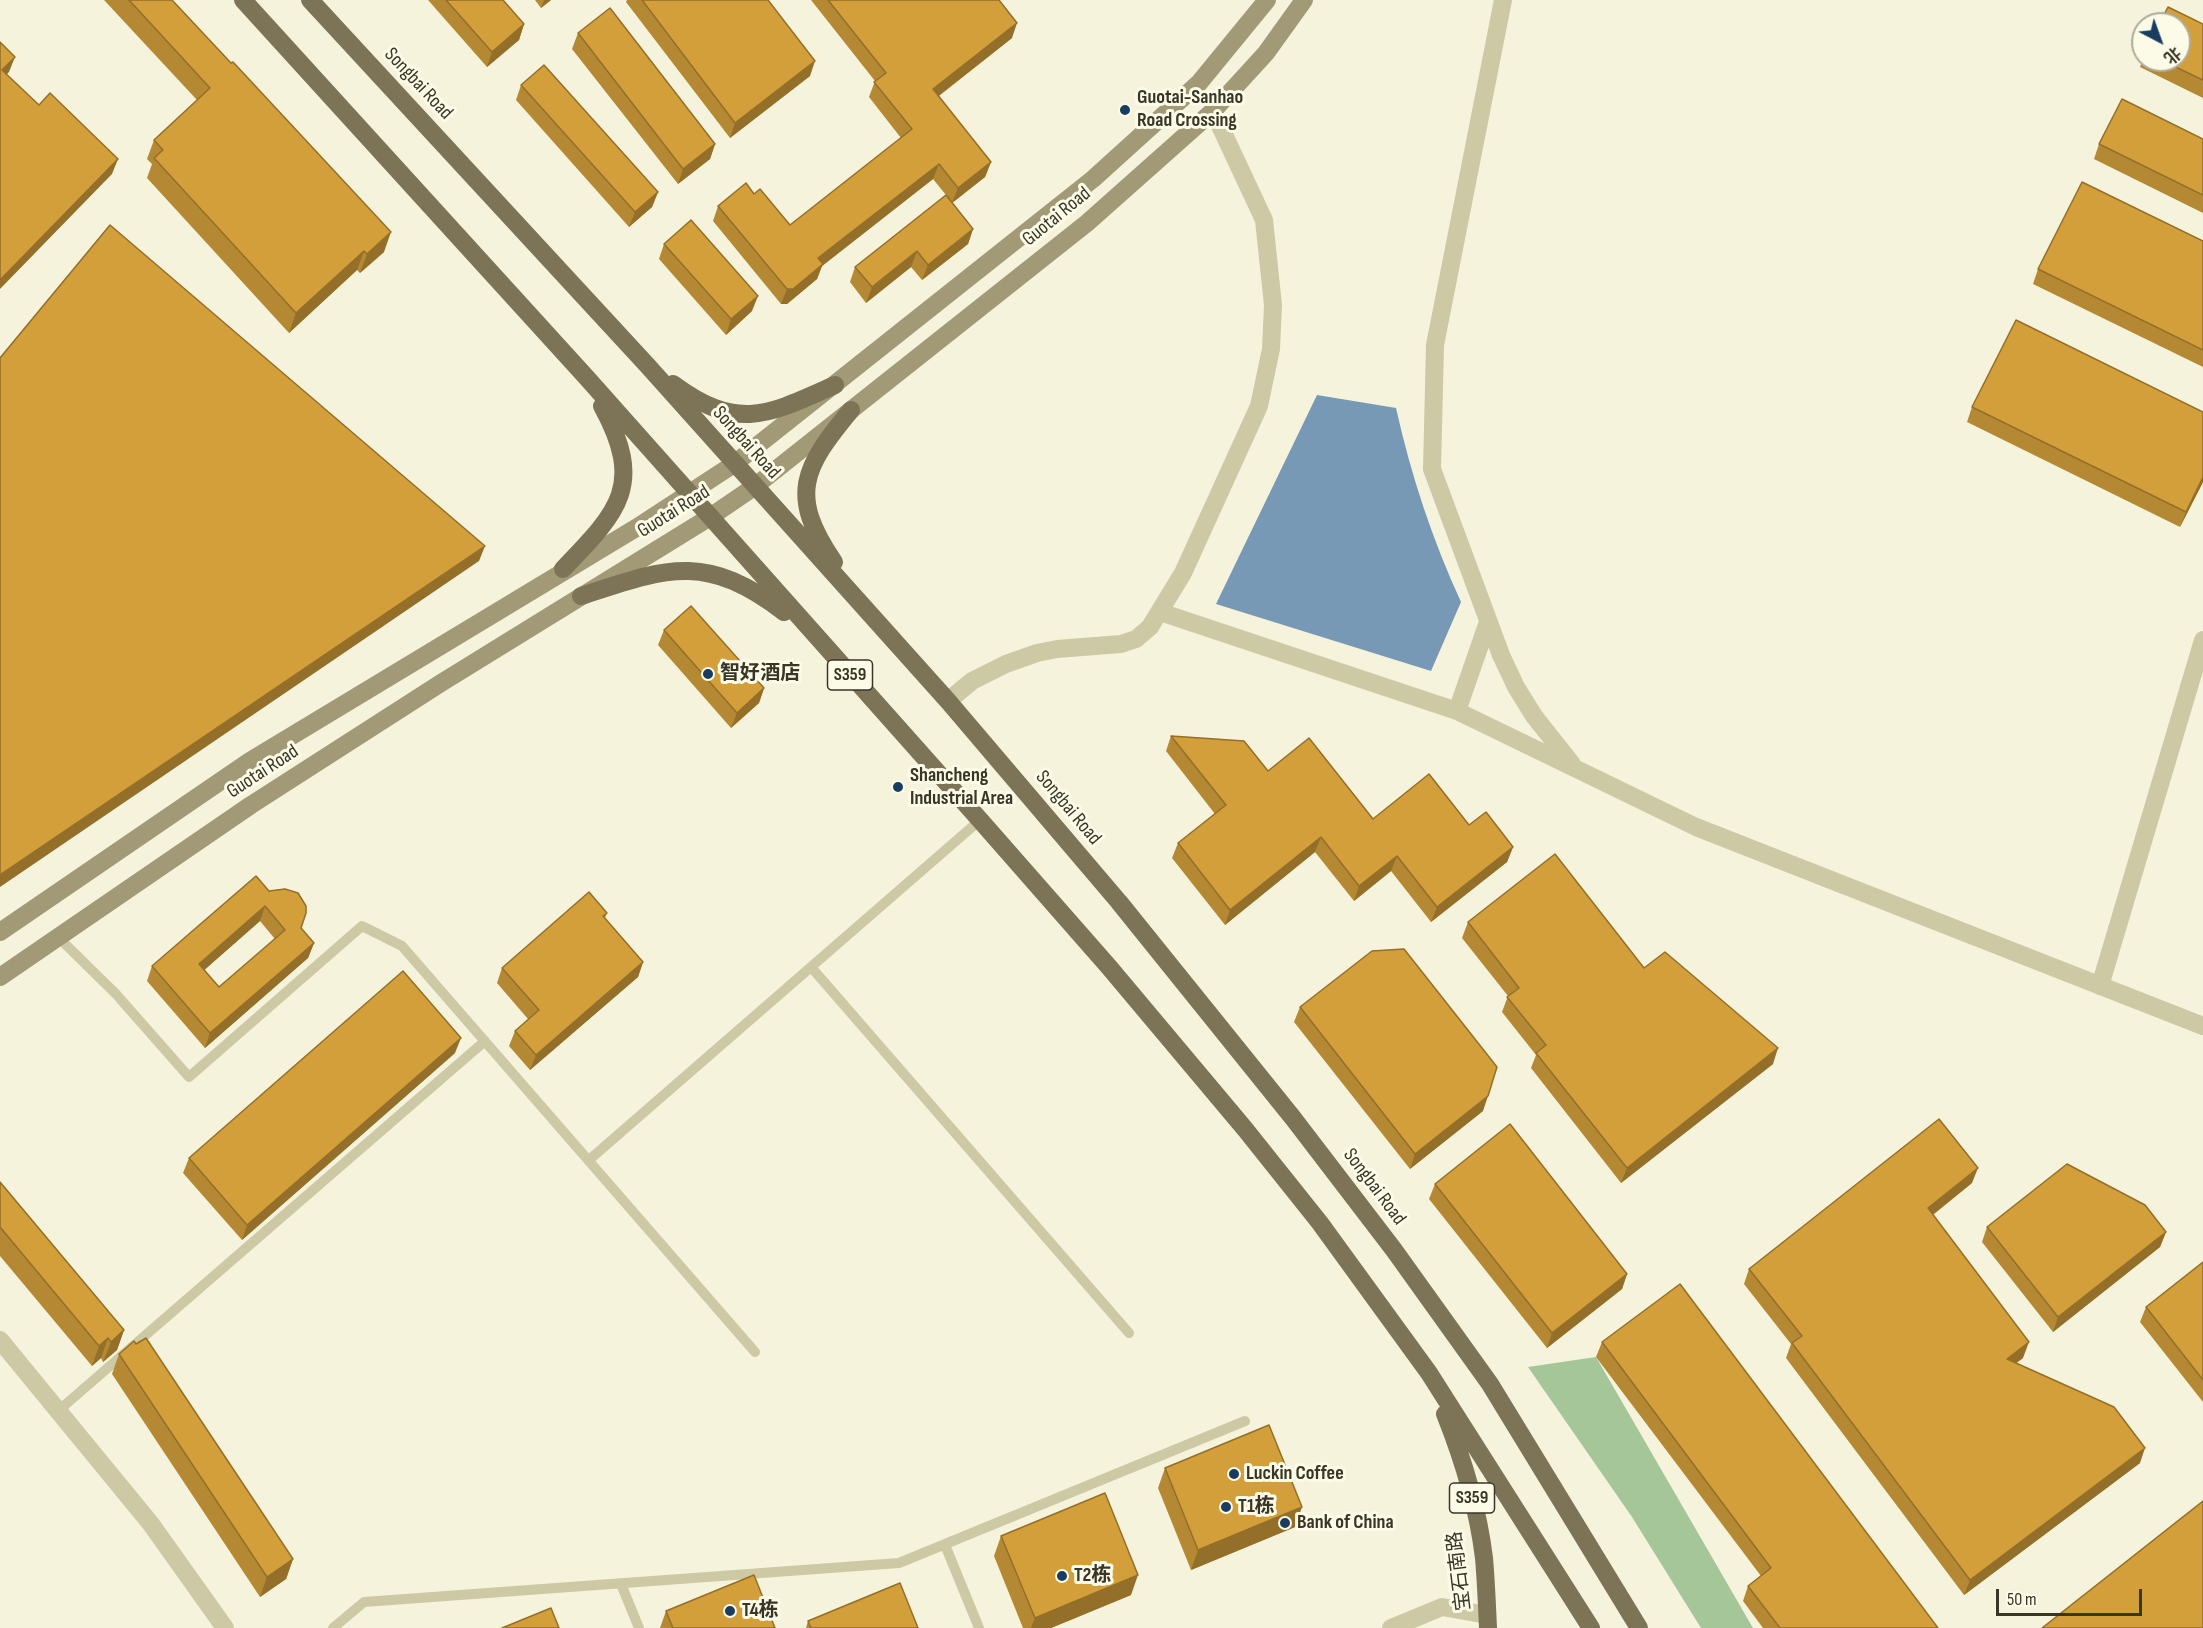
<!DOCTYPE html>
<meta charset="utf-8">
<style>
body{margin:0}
#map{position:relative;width:2203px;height:1628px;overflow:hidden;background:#f5f3db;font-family:"Sofia Sans Condensed","Noto Sans SC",sans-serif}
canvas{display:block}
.north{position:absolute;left:2131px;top:12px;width:60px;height:60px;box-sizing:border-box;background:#fcfbe8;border:2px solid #aeac9b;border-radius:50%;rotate:139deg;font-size:16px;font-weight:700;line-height:24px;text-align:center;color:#393527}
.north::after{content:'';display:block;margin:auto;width:21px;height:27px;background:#183d60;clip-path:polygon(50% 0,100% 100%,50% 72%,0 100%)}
.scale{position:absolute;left:1996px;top:1589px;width:146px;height:27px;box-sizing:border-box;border:3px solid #393527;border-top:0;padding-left:8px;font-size:18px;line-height:21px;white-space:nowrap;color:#393527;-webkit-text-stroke:4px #fcfbe8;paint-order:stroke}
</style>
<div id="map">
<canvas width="2203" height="1628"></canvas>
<div class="north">北</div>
<div class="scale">50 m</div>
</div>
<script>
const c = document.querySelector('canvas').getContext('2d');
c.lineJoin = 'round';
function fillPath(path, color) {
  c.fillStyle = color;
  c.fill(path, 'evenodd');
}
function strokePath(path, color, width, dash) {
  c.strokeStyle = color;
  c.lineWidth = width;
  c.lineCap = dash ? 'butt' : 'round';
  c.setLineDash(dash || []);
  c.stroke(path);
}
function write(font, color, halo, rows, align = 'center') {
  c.font = font + ' "Sofia Sans Condensed","Noto Sans SC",sans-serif';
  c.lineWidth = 6;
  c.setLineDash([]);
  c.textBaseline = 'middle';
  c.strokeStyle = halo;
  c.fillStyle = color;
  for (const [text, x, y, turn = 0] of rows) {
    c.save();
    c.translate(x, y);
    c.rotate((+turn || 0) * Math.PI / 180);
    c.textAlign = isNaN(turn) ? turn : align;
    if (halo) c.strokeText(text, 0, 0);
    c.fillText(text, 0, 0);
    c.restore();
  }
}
const green = new Path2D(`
 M1596 1357 1753 1628H1701L1632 1517 1528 1367Z`);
const water = new Path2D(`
 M1317 395 1396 408C1411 475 1432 539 1461 602L1431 671 1216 604Z`);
const lane = new Path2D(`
 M58 937 116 994 189 1077 362 926 402 946 755 1352
 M811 967 1129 1333
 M589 1160 980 820
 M58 1411 485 1041
 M945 1545 979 1628
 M621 1584 639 1628
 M333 1628 364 1602 899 1563 1245 1421`);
const street = new Path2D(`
 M1503 0 1435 345 1432 469 1501 655 1516 687 1534 716 1572 764
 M1160 612 1457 711 1696 827 2203 1026
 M948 701 972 681 1006 664 1037 653 1057 649 1121 644 1136 639 1150 627 1183 573 1259 406 1271 349 1273 305 1264 220 1213 111
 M1457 711 1488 622
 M2100 986 2203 640
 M0 1340 151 1524 225 1628
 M1391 1628 1442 1607 1487 1615`);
const secondary = new Path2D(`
 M0 932 250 761 636 528 734 464 1093 179 1199 83 1267 0
 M0 977 251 805 441 683 710 517 754 487 1087 223 1213 111 1266 53 1304 0`);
const primary = new Path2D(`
 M243 0 587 378 980 820 1109 967 1245 1129 1320 1223 1429 1373 1591 1628
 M310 0 647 365 948 701 1119 902 1293 1118 1394 1250 1490 1384 1639 1628
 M673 384C738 432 768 415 835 385
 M834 562C788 495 803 468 851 410
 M563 569C619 511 645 485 602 406
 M581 596C667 568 705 552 784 612
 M1445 1414C1463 1459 1478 1509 1484 1558 1486 1581 1487 1605 1488 1628`);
const wall = new Path2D(`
 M104 0H172L384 252 360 273 357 270 289 333 147 178 152 164 147 159 154 140 197 100Z
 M428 0H503L524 24 519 40 487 67Z
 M535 0H551L541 8Z
 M627 0H768L810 76 730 138 626 2Z
 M811 0H999L1012 38 939 96 991 162 985 177 952 203 973 229 968 244 922 280 911 267 866 303 850 282 855 267 946 195 933 179 822 266 817 279 787 304H781L713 221 718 206 754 194 790 225 901 138 869 97 875 81Z
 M2203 24V98L2140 67 2143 59V60H2179Z
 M578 33 715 144 710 159 678 184 572 49Z
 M521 85 658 192 652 207 629 227 516 100Z
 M2203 139V213L2094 159 2099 144Z
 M2203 241V367L2033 284 2038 269Z
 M664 244 752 311 726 335 659 259Z
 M1972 407 2203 412V482L2180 527 1967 422Z
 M664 630 764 688 759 703 731 728 658 645Z
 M1171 736 1268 771 1373 819 1469 825 1513 847 1507 862 1431 922 1391 871 1354 901 1315 852 1225 925 1172 858 1178 843 1215 814 1166 751Z
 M256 876 314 943 308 958 205 1048 147 981 152 966ZM260 921 275 939 219 987 204 970Z
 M607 913 605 918 643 962 638 977 530 1070 509 1046 515 1031 528 1019 497 983 502 968Z
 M1468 922 1644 968 1773 1064 1621 1183 1531 1068 1536 1055 1502 1012 1508 996 1462 938Z
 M1300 1007 1483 1111 1410 1169 1294 1022Z
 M455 1053 242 1240 183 1173 189 1158Z
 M0 1182 124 1330 117 1350 103 1362 101 1358 92 1366 0 1256Z
 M1972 1183 1933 1215 2023 1358 2016 1363 2140 1463 1964 1595 1786 1358 1791 1344 1744 1284 1749 1269Z
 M1435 1184 1627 1274 1622 1289 1547 1348 1429 1199Z
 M1987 1227 2166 1232 2160 1247 2053 1332 1982 1242Z
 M2203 1262V1402L2140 1322 2146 1307Z
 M1602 1342 1938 1628H1763L1743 1601 1748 1586 1761 1576 1596 1357Z
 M119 1354 293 1559 286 1579 260 1597 112 1374Z
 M1165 1468 1295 1527 1191 1570 1158 1488Z
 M1001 1536 1131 1595 1051 1628H1023L994 1556Z
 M666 1611 775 1628H660Z
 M808 1621 918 1628H806Z`);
const shadedWall = new Path2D(`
 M544 0H551L541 8Z
 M1017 23 1012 38 928 104 933 89Z
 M524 24 519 40 487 67 492 52Z
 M15 57 9 72 0 81 2 70Z
 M815 61 810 76 730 138 735 123Z
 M715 144 710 159 678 184 683 169Z
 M118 159 112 174 0 289V280Z
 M991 162 985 177 952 203 958 188Z
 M939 164 933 179 822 266 817 279 787 304H781L787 289 818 258Z
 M658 192 652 207 629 227 635 212Z
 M973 229 968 244 922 280 928 265Z
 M391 232 384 252 360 273 367 254Z
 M364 251 357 270 289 333 296 313Z
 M917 251 911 267 866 303 872 287Z
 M758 296 752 311 726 335 731 319Z
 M2203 477V482L2180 527 2186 512Z
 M485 546 479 561 0 887V875Z
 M764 688 759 703 731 728 737 713Z
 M1321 837 1315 852 1225 925 1230 910Z
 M1513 847 1507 862 1431 922 1437 907Z
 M1397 856 1391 871 1354 901 1359 886Z
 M265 906 260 921 193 980 199 964Z
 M314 943 308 958 205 1048 210 1033Z
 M643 962 638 977 530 1070 536 1055Z
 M461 1038 455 1053 242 1240 247 1225Z
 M1778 1048 1773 1064 1621 1183 1627 1168Z
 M1488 1096 1483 1111 1410 1169 1415 1154Z
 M1978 1168 1972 1183 1922 1223 1928 1208Z
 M2166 1232 2160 1247 2053 1332 2058 1317Z
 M1627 1274 1622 1289 1547 1348 1552 1333Z
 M124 1330 117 1350 103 1362 111 1342Z
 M108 1338 101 1358 92 1366 99 1346Z
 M2029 1342 2023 1358 2002 1374 2007 1359Z
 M2145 1448 2140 1463 1964 1595 1970 1580Z
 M1302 1507 1295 1527 1191 1570 1198 1550Z
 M293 1559 286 1579 260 1597 267 1577Z
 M1138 1575 1131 1595 1051 1628H1031L1035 1618Z`);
const building = new Path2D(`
 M129 0H172L231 63 233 62 391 232 367 254 364 251 296 313 154 158 163 150 154 140 210 88Z
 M446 0H503L524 24 492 52Z
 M642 0H768L815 61 735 123Z
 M828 0H999L1017 23 933 89 991 162 958 188 939 164 818 258 823 264 793 289H787L718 206 746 183 754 194 760 189 790 225 912 129 874 82 886 73Z
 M2168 7 2203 24V80L2161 60H2179V24H2159Z
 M610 8 715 144 683 169 578 33Z
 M0 42 15 57 2 70 39 105 50 93 118 159 0 280Z
 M544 65 658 192 635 212 521 85Z
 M2122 99 2203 139V195L2099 144Z
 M2082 182 2203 241V350L2038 269Z
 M946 195 973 229 928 265 917 251 872 287 855 267Z
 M691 220 758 296 731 319 664 244Z
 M110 225 485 546 0 875V358Z
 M2016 320 2203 412V477L2186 512 1972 407Z
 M691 606 764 688 737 713 664 630Z
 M1171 736 1244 741 1268 771 1309 738 1373 819 1429 774 1469 825 1486 812 1513 847 1437 907 1397 856 1359 886 1321 837 1230 910 1178 843 1226 805Z
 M1555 854 1644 968 1665 952 1778 1048 1627 1168 1536 1053 1546 1045 1507 997 1519 988 1468 922Z
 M256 876 269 891 285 889 298 893 306 906V913L301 928 314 943 210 1033 152 966ZM265 906 285 930 219 987 199 964Z
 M589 892 607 913 603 916 643 962 536 1055 515 1031 539 1010 502 968Z
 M1404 949 1497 1067 1488 1096 1415 1154 1300 1007 1372 951Z
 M403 971 461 1038 247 1225 189 1158Z
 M1939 1119 1978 1168 1928 1208 2029 1342 2007 1359 2114 1407 2145 1448 1970 1580 1792 1343 1802 1336 1749 1269Z
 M1510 1124 1627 1274 1552 1333 1435 1184Z
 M2067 1164 2145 1205 2166 1232 2058 1317 1987 1227Z
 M0 1182 124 1330 111 1342 108 1338 99 1346 0 1227Z
 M2203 1262V1380L2146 1307Z
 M1680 1284 1938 1628H1780L1748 1586 1771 1568 1602 1342Z
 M146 1338 293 1559 267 1577 119 1354 134 1341 136 1344Z
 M1269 1425 1302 1507 1198 1550 1165 1468Z
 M1105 1493 1138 1575 1035 1618 1001 1536Z
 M2203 1501V1628H2042Z
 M754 1575 775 1628H673L666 1611Z
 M900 1583 918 1628H811L808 1621Z
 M551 1608 559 1628H502Z`);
const markers = [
 [1125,110,6,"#183d60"],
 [708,674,6,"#183d60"],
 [898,787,6,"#183d60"],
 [1234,1474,6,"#183d60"],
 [1226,1507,6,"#183d60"],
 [1285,1523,6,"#183d60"],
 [1062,1576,6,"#183d60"],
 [730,1611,6,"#183d60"]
];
const shields = [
 [850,675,45],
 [1472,1498,45]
];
const shieldNames = [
 ["S359",850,675],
 ["S359",1472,1498]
];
const streetNames = [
 ["Songbai Road",418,84,47],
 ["Guotai Road",1057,217,-39],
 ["Songbai Road",746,443,48],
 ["Guotai Road",674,512,-32],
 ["Guotai Road",263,772,-33],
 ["Songbai Road",1068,808,50],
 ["Songbai Road",1374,1187,53],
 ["宝石南路",1460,1571,-97]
];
const poiNames = [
 ["Guotai-Sanhao",1137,98],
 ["Road Crossing",1137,121],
 ["智好酒店",720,674],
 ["Shancheng",910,776],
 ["Industrial Area",910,799],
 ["Luckin Coffee",1246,1474],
 ["T1栋",1238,1507],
 ["Bank of China",1297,1523],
 ["T2栋",1074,1576],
 ["T4栋",742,1611]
];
fillPath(green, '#a4c699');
fillPath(water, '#7799b5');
strokePath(lane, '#cec9a5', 10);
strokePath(street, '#cec9a5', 18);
strokePath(secondary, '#a29976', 18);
strokePath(primary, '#7d7457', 18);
fillPath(wall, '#b58933');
fillPath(shadedWall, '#946f29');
fillPath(building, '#d39f3b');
strokePath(building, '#946f29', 1.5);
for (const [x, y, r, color] of markers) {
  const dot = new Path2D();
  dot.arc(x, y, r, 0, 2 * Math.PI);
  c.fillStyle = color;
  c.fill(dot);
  strokePath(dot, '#fcfbe8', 2);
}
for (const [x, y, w] of shields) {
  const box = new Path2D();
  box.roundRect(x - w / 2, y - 15, w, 30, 4.5);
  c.fillStyle = '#fcfbe8';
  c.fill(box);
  strokePath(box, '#393527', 1.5);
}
write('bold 18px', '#393527', null, shieldNames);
write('20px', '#393527', '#fcfbe8', streetNames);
write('bold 20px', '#393527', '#fcfbe8', poiNames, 'left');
</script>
